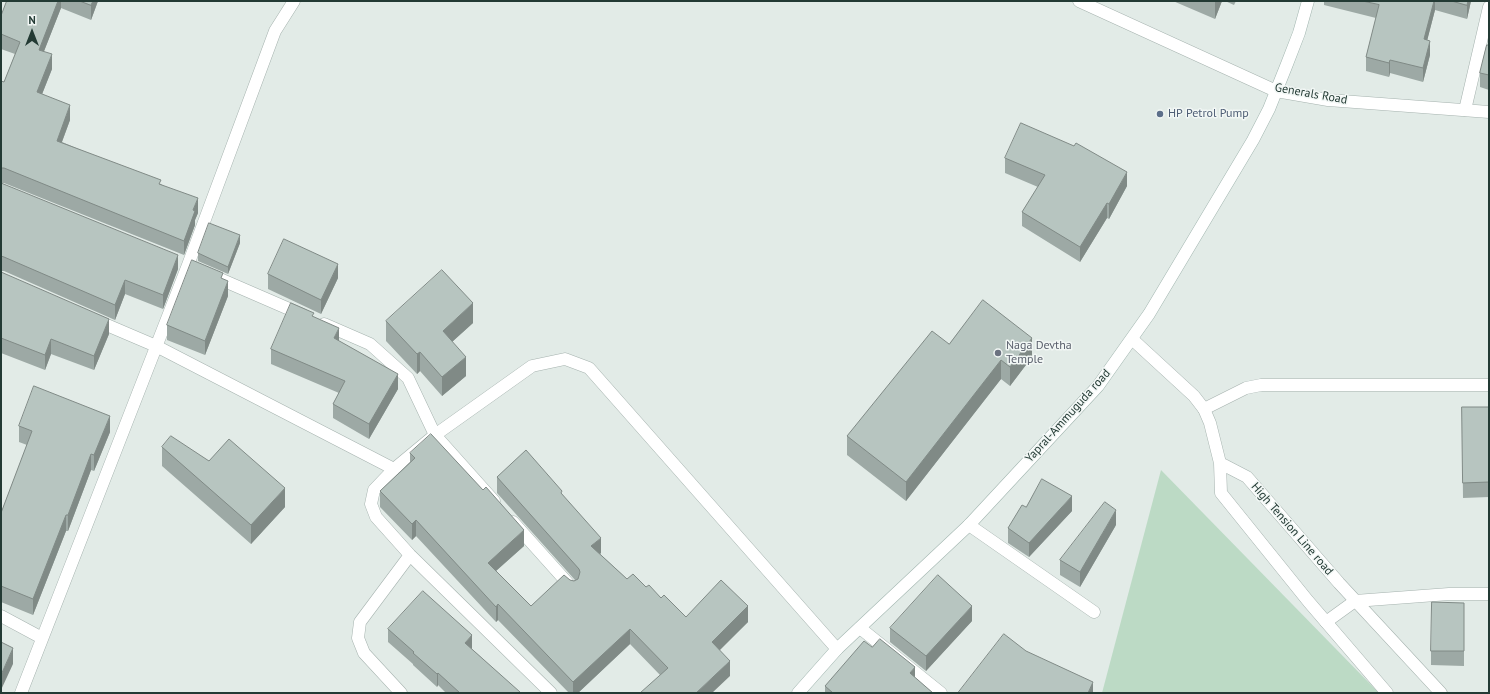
<!DOCTYPE html>
<style>
body{margin:0}
#map{position:relative;width:1490px;height:694px;overflow:hidden;background:#e2ebe7;font-family:"PT Sans",sans-serif}
canvas{display:block}
.frame{position:absolute;inset:0;border:2px solid #233a34;pointer-events:none}
.north{position:absolute;left:12px;top:12px;width:40px;height:40px;-webkit-text-stroke:3px #f2f7f5;paint-order:stroke;rotate:0deg;font-size:11px;font-weight:700;line-height:16px;text-align:center;color:#233a34}
.north::after{content:'';display:block;margin:auto;width:14px;height:18px;background:#233a34;clip-path:polygon(50% 0,100% 100%,50% 72%,0 100%)}
</style>
<div id="map">
<canvas width="1490" height="694"></canvas>
<div class="frame"></div>
<div class="north">N</div>
</div>
<script>
const c = document.querySelector('canvas').getContext('2d');
c.lineJoin = 'round';
function fillPath(path, color) {
  c.fillStyle = color;
  c.fill(path, 'evenodd');
}
function strokePath(path, color, width, dash) {
  c.strokeStyle = color;
  c.lineWidth = width;
  c.lineCap = dash ? 'butt' : 'round';
  c.setLineDash(dash || []);
  c.stroke(path);
}
function write(font, color, halo, rows, align = 'center') {
  c.font = font + ' "PT Sans",sans-serif';
  c.lineWidth = 3;
  c.setLineDash([]);
  c.textBaseline = 'middle';
  c.strokeStyle = halo;
  c.fillStyle = color;
  for (const [text, x, y, turn = 0] of rows) {
    c.save();
    c.translate(x, y);
    c.rotate((+turn || 0) * Math.PI / 180);
    c.textAlign = isNaN(turn) ? turn : align;
    if (halo) c.strokeText(text, 0, 0);
    c.fillText(text, 0, 0);
    c.restore();
  }
}
const green = new Path2D(`
 M1161 470 1379 693H1102Z`);
const minor = new Path2D(`
 M1465 110 1489 7
 M213 276 303 315
 M95 320 156 346 394 469
 M324 324 370 344 408 378 435 435 494 501
 M1204 409 1246 388 1261 385H1489
 M513 522 573 589
 M969 525 1094 612
 M1 616 42 638
 M1326 622 1355 601 1449 594H1489
 M860 628 941 693
 M21 693 188 265 275 31 294 1
 M401 693 364 653 358 638 360 622 410 555
 M551 693 410 555 376 517 371 504 374 490 394 469 435 435 532 366 565 359 589 368 837 649`);
const tertiary = new Path2D(`
 M1079 1 1276 91 1328 100 1489 112
 M1132 339 1194 396 1204 409 1210 423 1220 463 1221 493 1308 601 1387 693
 M1220 463 1247 477 1339 583 1441 693`);
const secondary = new Path2D(`
 M798 693 837 649 969 525 1098 386 1149 314 1253 140 1269 109 1287 64 1299 33 1308 1`);
const wall = new Path2D(`
 M7 1H98L91 20 61 8 44 51 52 69 42 94 70 120 62 142 161 184 198 213 195 220V225L184 255 4 183H1V81L4 82 15 54 1 49V16Z
 M1173 1H1222L1215 19Z
 M1225 1H1236L1234 5Z
 M1324 1H1471L1467 19 1435 10 1427 40 1430 55 1423 82 1390 73 1389 77 1366 71V57L1376 18 1324 5Z
 M1489 45V90L1480 87V73Z
 M1005 158 1127 186 1109 219 1107 218 1080 262 1022 226V212L1038 187 1005 173Z
 M1 183 178 269 163 309 125 294 115 320 4 271H1Z
 M240 243 228 274 198 261V253Z
 M1 272 109 334 94 370 51 354 45 370 1 353Z
 M268 274 338 278 321 314 268 289Z
 M223 279 228 296 205 355 167 340V325Z
 M314 317 339 341 398 389 369 439 333 418V404L339 393 271 364V349Z
 M386 321 473 323 452 342 466 376 442 396 420 371 417 374 386 341Z
 M949 344 1032 357 1010 386 1001 379 906 501 847 455V436Z
 M1462 407H1489V497L1463 498Z
 M19 426 110 432 94 471 91 470 68 531H66L33 615 1 602V513L27 445 19 442Z
 M162 447 209 461 285 507 251 544 162 466Z
 M410 453 524 546 496 571 531 606 570 580 574 581 575 580 497 493V477L562 495 601 553 600 554 627 579 646 587 661 598 686 617 748 622 719 650 730 676 660 675 630 644 578 693H569L498 620 496 622 416 536 412 540 380 507V491L410 462Z
 M1026 507 1072 511 1029 557 1008 543V528Z
 M1116 525 1080 587 1060 575V560Z
 M1464 603V666L1431 665V651Z
 M972 621 926 671 890 642V628Z
 M388 629 472 648V649L520 693H446L438 685 437 687 413 665V664L388 642Z
 M872 647 915 678 933 693H825V686Z`);
const shadedWall = new Path2D(`
 M58 1H61V8L39 64V50Z
 M93 1H98L91 20V5Z
 M1215 1H1222L1215 19Z
 M1434 1H1435V10L1424 53V39Z
 M1468 1H1471L1467 19V5Z
 M1430 41V55L1423 82V68Z
 M52 54V69L37 107V92Z
 M1390 60V73L1389 77V63Z
 M70 105V120L57 155V141Z
 M1127 172V186L1109 219V204Z
 M198 198V213L195 220V225L184 255V241L193 210Z
 M1107 203V218L1080 262V247Z
 M240 235V243L228 274V267Z
 M178 255V269L163 309V295Z
 M338 264V278L321 314V300Z
 M125 280V294L115 320V305Z
 M228 281V296L205 355V341Z
 M473 303V323L443 350V331Z
 M109 319V334L94 370V356Z
 M339 328V343L334 338Z
 M1032 338V357L1010 386V367Z
 M51 339V354L45 370V355Z
 M420 352V371L417 374V354Z
 M466 357V376L442 396V377Z
 M1001 360V379L906 501V482Z
 M398 374V389L369 439V424Z
 M110 416V432L94 471V455Z
 M91 454V470L68 531V515Z
 M285 488V507L251 544V525Z
 M1072 496V511L1029 557V543Z
 M1116 510V525L1080 587V572Z
 M66 515V531L33 615V599Z
 M416 520V536L412 540V524Z
 M524 530V546L488 578V563Z
 M601 538V553L591 562V546Z
 M498 604V620L496 622V607Z
 M748 606V622L712 658V642Z
 M972 606V621L926 671V656Z
 M630 629V644L578 693H573V682Z
 M472 635V648L465 656V643Z
 M13 648V664L1 690V675Z
 M730 661V676L712 693H696Z
 M915 667V682L910 673Z
 M438 673V685L437 687V674Z
 M1093 682V693H1088Z`);
const building = new Path2D(`
 M7 1H58L39 50 52 54 37 92 70 105 57 141 161 180 159 184 198 198 193 210 195 211 184 241 4 168H1V81L4 82 20 42 1 34V16Z
 M80 1H93L91 5Z
 M1363 1H1434L1424 39 1430 41 1423 68 1390 60 1389 63 1366 57 1379 5Z
 M1452 1H1468L1467 5Z
 M1487 45H1489V75L1480 73Z
 M1021 123 1074 146 1076 143 1127 172 1109 204 1107 203 1080 247 1022 212 1045 175 1005 158Z
 M1 183 178 255 163 295 125 280 115 305 4 257 1 256Z
 M209 223 240 235 228 267 198 253Z
 M284 239 338 264 321 300 268 274Z
 M192 260 223 273 221 278 228 281 205 341 167 325Z
 M442 270 473 303 443 331 466 357 442 377 420 352 417 354 386 321Z
 M1 272 109 319 94 356 51 339 45 355 1 338Z
 M983 300 1032 338 1010 367 1001 360 906 482 847 436 932 331 949 344Z
 M291 303 314 313 312 316 339 328 334 338 398 374 369 424 333 404 345 381 271 349Z
 M34 386 110 416 94 455 91 454 68 515H66L33 599 1 586V513L32 431 19 426Z
 M1462 407H1489V482L1463 483Z
 M431 434 483 490 486 487 524 530 488 563 531 606 564 575 570 580 574 581 578 579 580 572 579 569 497 477 526 450 562 491 561 493 601 538 591 546 627 579 633 574 646 587 649 585 661 598 664 595 686 617 721 580 748 606 712 642 730 661 696 693H640L668 668 630 629 573 682 498 604 496 607 416 520 412 524 380 491 415 458 410 453Z
 M171 436 209 461 229 439 285 488 251 525 162 447Z
 M1042 479 1072 496 1029 543 1008 528 1022 505 1026 507Z
 M1105 502 1116 510 1080 572 1060 560Z
 M938 575 972 606 926 656 890 628Z
 M423 591 472 635 465 643 520 692 519 693H460L438 673 437 674 413 653 414 652 388 629Z
 M1432 602 1464 603V651H1431Z
 M1004 634 1026 651 1093 682 1088 693H958Z
 M880 639 915 667 910 673 933 693H833L825 686 864 641 872 647Z
 M1 642 13 648 1 675Z`);
const markers = [
 [1160,114,4,"#5c6f8a"],
 [998,353,4,"#6b7280"]
];
const streetNames = [
 ["Generals Road",1311,94,10],
 ["Yapral-Ammuguda road",1068,416,-48],
 ["High Tension Line road",1292,529,49]
];
const serviceNames = [
 ["HP Petrol Pump",1168,114]
];
const worshipNames = [
 ["Naga Devtha",1006,346],
 ["Temple",1006,360]
];
fillPath(green, '#bcdac5');
strokePath(minor, '#a5b2ae', 13);
strokePath(tertiary, '#a5b2ae', 13);
strokePath(secondary, '#a1b5af', 13);
strokePath(minor, '#fff', 12);
strokePath(tertiary, '#fff', 12);
strokePath(secondary, '#fff', 12);
fillPath(wall, '#9da9a5');
fillPath(shadedWall, '#808a86');
fillPath(building, '#b7c5c0');
strokePath(building, '#808a86', 1);
for (const [x, y, r, color] of markers) {
  const dot = new Path2D();
  dot.arc(x, y, r, 0, 2 * Math.PI);
  c.fillStyle = color;
  c.fill(dot);
  strokePath(dot, '#f2f7f5', 1.5);
}
write('12px', '#233a34', '#f2f7f5', streetNames);
write('12px', '#4e5e75', '#f2f7f5', serviceNames, 'left');
write('12px', '#5b616d', '#f2f7f5', worshipNames, 'left');
</script>
